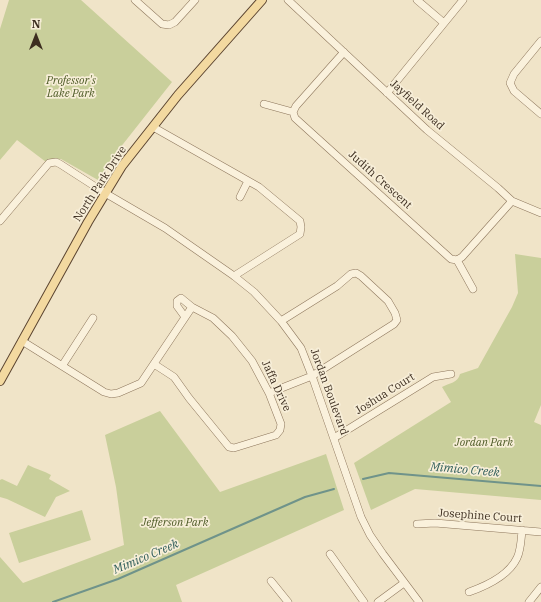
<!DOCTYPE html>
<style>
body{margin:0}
#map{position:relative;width:541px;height:602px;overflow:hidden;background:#f0e4c8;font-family:"IBM Plex Serif",serif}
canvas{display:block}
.north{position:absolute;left:16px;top:16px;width:40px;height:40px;-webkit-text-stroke:3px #f7eed8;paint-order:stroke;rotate:0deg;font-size:11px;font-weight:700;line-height:16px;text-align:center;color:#3d2e20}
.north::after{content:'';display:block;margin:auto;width:14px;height:18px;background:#3d2e20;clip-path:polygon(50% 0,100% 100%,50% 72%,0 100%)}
</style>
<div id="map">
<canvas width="541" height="602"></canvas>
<div class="north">N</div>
</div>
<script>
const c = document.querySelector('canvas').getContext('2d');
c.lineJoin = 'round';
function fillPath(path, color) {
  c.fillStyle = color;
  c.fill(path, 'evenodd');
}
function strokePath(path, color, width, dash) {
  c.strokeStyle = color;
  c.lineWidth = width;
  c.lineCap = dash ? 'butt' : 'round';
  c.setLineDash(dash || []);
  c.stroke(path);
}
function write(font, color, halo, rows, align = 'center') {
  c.font = font + ' "IBM Plex Serif",serif';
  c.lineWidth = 3.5;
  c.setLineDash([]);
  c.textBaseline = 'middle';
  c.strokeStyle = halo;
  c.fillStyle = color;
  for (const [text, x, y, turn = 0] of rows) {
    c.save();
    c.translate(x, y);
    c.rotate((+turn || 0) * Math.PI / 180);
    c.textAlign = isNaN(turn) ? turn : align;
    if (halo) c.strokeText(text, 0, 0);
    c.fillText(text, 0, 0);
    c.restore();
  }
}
const green = new Path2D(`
 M9 0H81L172 82 116 153 98 180 61 159H56L46 162 17 140 0 160V29Z
 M515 254 541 258V405L534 422 541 425V500L415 489 371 510 354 463 451 402 442 387C449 383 458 383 460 374L478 368 512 307 518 293Z
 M160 411 220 492 326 454 344 510 176 585 182 602H0V557L23 583 124 545 116 487 105 435Z
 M28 465C36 469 44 471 51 475L49 479 70 491 56 497 45 517 7 499 0 497V480L2 479 17 486Z
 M82 510 91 540 19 563 9 533Z`);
const stream = new Path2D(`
 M363 479 389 473 541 486
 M53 602 118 579 305 497 334 489`);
const minor = new Path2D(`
 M135 0 162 24 169 25 175 22 195 0
 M288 0 427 130 498 188 512 201 541 213
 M417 0 444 23
 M541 41 514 74 510 83 514 91 541 114
 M344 52 296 106 293 112 295 118 451 259 457 260 462 257 512 201
 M387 93 463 0
 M264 104 293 112
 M153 127 259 187 300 221 301 227 300 234 234 276
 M240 197 248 181
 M0 221 49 163 56 162 60 164 105 193 165 228 234 276 254 292 281 321 301 348 312 376 361 517 370 535 383 554 419 602
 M457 260 473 289
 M185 317 177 306V301L181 298 192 307
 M22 341 104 392 111 394 118 393 141 383 192 307 213 318 232 336 252 361 269 393 281 424 280 430 276 435 234 448 229 447 189 398 174 377 154 364
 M62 366 93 318
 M269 393 312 376 394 324 397 320 395 313 388 301 361 276 356 273 351 274 337 286 281 321
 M334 438 433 377 451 374
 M417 524 435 523 541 532
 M330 554 364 602
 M271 581 288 602
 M469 592C486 586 509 575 517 558 521 550 521 540 522 530
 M378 602 404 583
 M529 602 541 587`);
const major = new Path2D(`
 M0 381 88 222 122 166 178 95 262 0`);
const parkNames = [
 ["Professor's",71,81],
 ["Lake Park",71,94],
 ["Jordan Park",484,443],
 ["Jefferson Park",175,523]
];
const streetNames = [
 ["Jayfield Road",417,105,42],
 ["Judith Crescent",380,180,42],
 ["North Park Drive",100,184,-57],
 ["Jaffa Drive",276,386,65],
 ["Jordan Boulevard",329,392,70],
 ["Joshua Court",385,394,-32],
 ["Josephine Court",480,516,4]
];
const waterNames = [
 ["Mimico Creek",465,470,5],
 ["Mimico Creek",146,557,-23]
];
fillPath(green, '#c9cf9b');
strokePath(stream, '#6f938a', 2);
strokePath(minor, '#8d765c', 8);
strokePath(major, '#5b4430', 10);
strokePath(minor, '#faf1dc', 7);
strokePath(major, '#f3d9a0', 8);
write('italic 11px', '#4d5a26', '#f7eed8', parkNames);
write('11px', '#3d2e20', '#f7eed8', streetNames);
write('italic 12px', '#2f5d5a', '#f7eed8', waterNames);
</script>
